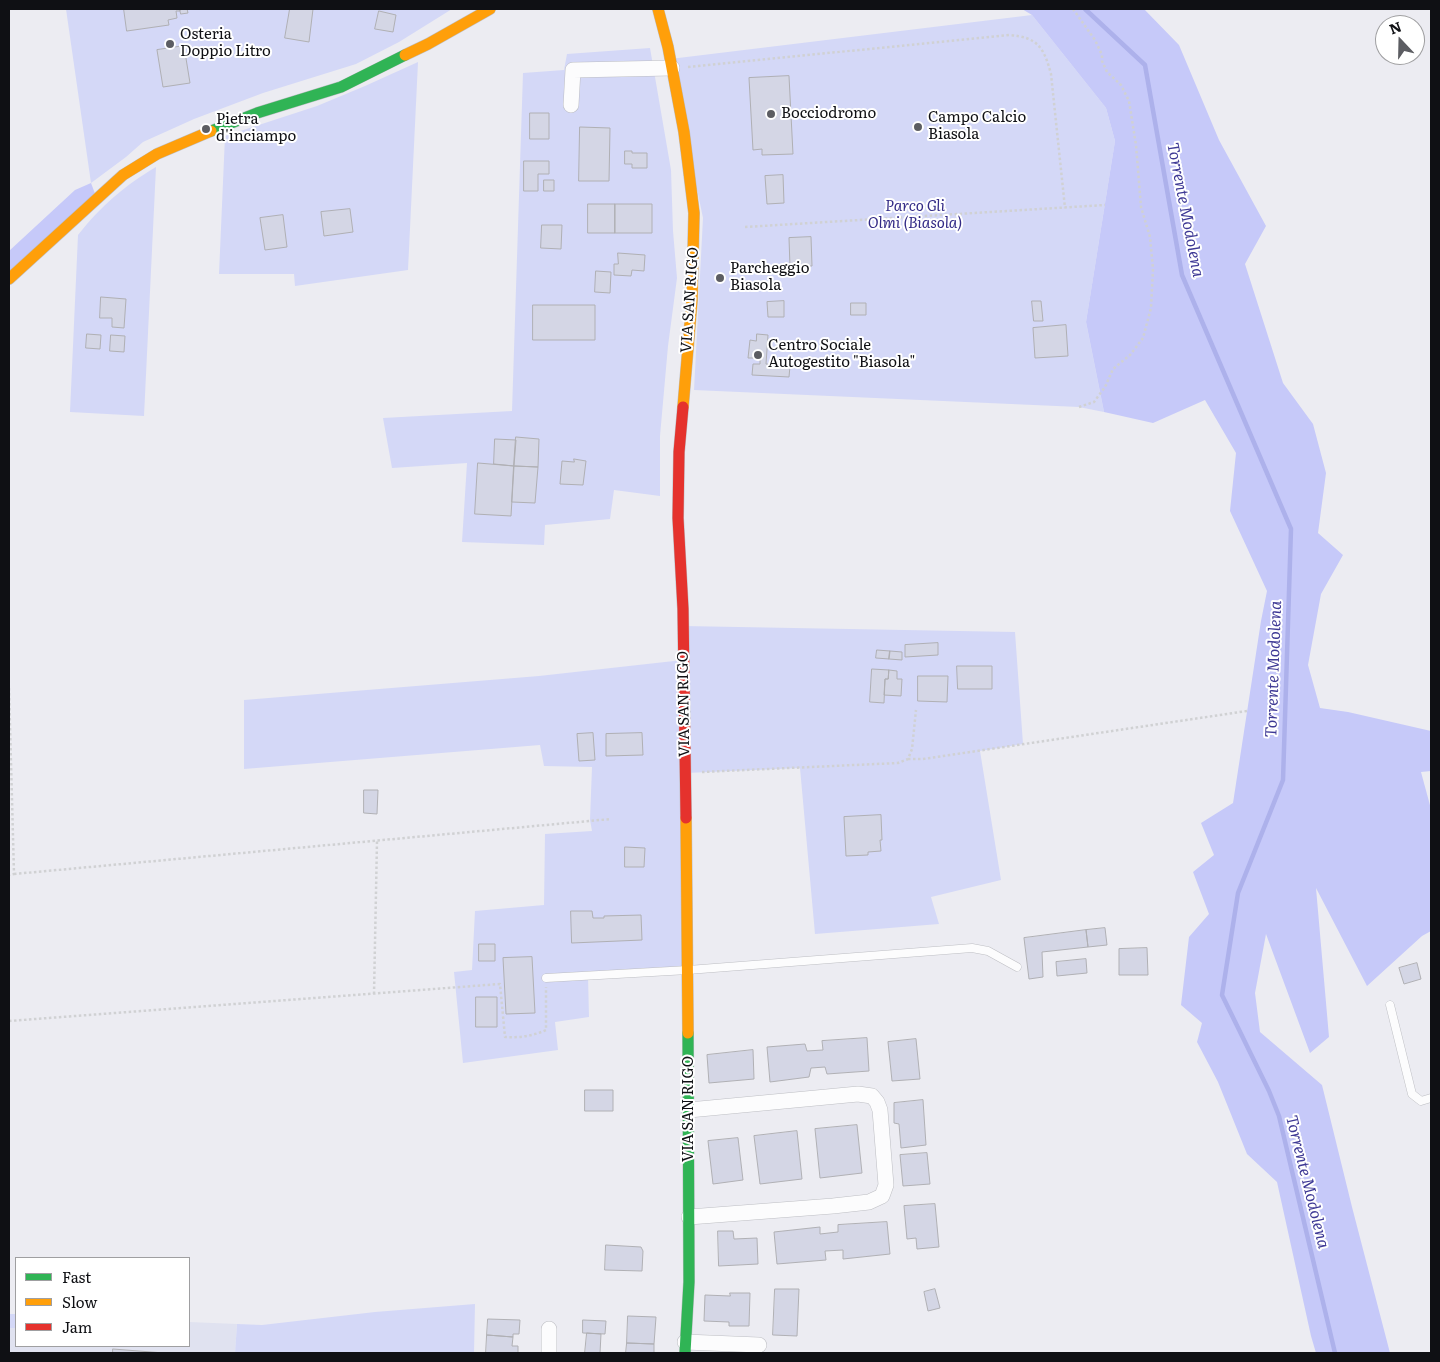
<!DOCTYPE html>
<style>
body{margin:0}
#map{position:relative;width:1440px;height:1362px;overflow:hidden;background:#ececf2;font-family:Literata,serif}
canvas{display:block}
.frame{position:absolute;inset:0;border:10px solid #0f1014;pointer-events:none}
.legend{position:absolute;left:15px;top:1257px;width:175px;height:90px;box-sizing:border-box;background:#fff;border:1px solid #9f9fa1;margin:0;padding:6px 9px;list-style:none;font-size:15px;color:#0f1014}
.legend li{display:flex;align-items:center;gap:10px;height:25px}
.legend b{width:25px;border:1px solid #9f9fa1}
.north{position:absolute;left:1375px;top:15px;width:50px;height:50px;box-sizing:border-box;background:#fff;border:1px solid #9f9fa1;border-radius:50%;rotate:339deg;font-size:14px;font-weight:700;line-height:20px;text-align:center;color:#0f1014}
.north::after{content:'';display:block;margin:auto;width:18px;height:22px;background:#5c5d62;clip-path:polygon(50% 0,100% 100%,50% 72%,0 100%)}
</style>
<div id="map">
<canvas width="1440" height="1362"></canvas>
<div class="frame"></div>
<ul class="legend">
<li><b style="height:6px;background:#30b455"></b>Fast</li>
<li><b style="height:6px;background:#ff9f0a"></b>Slow</li>
<li><b style="height:6px;background:#e5322d"></b>Jam</li>
</ul>
<div class="north">N</div>
</div>
<script>
const c = document.querySelector('canvas').getContext('2d');
c.lineJoin = 'round';
function fillPath(path, color) {
  c.fillStyle = color;
  c.fill(path, 'evenodd');
}
function strokePath(path, color, width, dash) {
  c.strokeStyle = color;
  c.lineWidth = width;
  c.lineCap = dash ? 'butt' : 'round';
  c.setLineDash(dash || []);
  c.stroke(path);
}
function write(font, color, halo, rows, align = 'center') {
  c.font = font + ' Literata,serif';
  c.lineWidth = 4;
  c.setLineDash([]);
  c.textBaseline = 'middle';
  c.strokeStyle = halo;
  c.fillStyle = color;
  for (const [text, x, y, turn = 0] of rows) {
    c.save();
    c.translate(x, y);
    c.rotate((+turn || 0) * Math.PI / 180);
    c.textAlign = isNaN(turn) ? turn : align;
    if (halo) c.strokeText(text, 0, 0);
    c.fillText(text, 0, 0);
    c.restore();
  }
}
const built = new Path2D(`
 M189 1322 237 1324 235 1353H9V1328H16V1346H189Z`);
const green = new Path2D(`
 M66 9H452L399 42 356 64 263 93 194 119 143 142 126 157 91 183Z
 M1032 15 1106 108 1115 141 1086 322 1104 412 1079 407 694 390 703 218 670 59Z
 M650 48 671 170 673 231 677 278 668 346 660 436V496L614 490 610 519 545 525 544 545 462 542 467 463 392 468 383 418 512 411 523 73 564 70 567 54Z
 M418 62 408 270 295 286 294 274H219L225 136 317 106 365 86Z
 M156 167 144 416 70 412 78 235C101 206 124 186 156 167Z
 M683 626 1015 632 1023 744 980 751 1001 880 931 897 939 924 815 934 800 768 686 773 688 970 588 976 589 1017 555 1022 558 1050 463 1063 454 972 472 970 475 911 544 905 545 834 592 831 590 820 592 767 544 766 540 745 244 769V700L539 676 683 660Z
 M475 1304 474 1353H235L237 1324 262 1325 375 1312Z
 M9 1314H16V1328H9Z`);
const forest = new Path2D(`
 M1022 9H1144L1179 45 1219 140 1266 226 1245 264 1283 383 1313 424 1326 473 1318 533 1343 555 1321 594 1308 665 1320 708 1348 712 1431 731V771L1421 772 1431 809V931L1422 936 1367 986 1316 888 1329 1037 1310 1053 1266 934 1255 993 1260 1032 1322 1085 1352 1207 1390 1353H1316L1311 1336 1277 1182 1247 1154 1218 1082 1197 1042 1202 1023 1181 1005 1189 937 1209 914 1193 872 1214 855 1201 823 1233 803 1261 621 1267 591 1230 511 1236 453 1205 400 1153 423 1104 412 1086 322 1115 141 1106 108 1032 15Z
 M91 183 97 199 9 281V251L75 190Z`);
const stream = new Path2D(`
 M1085 9 1145 65 1182 275 1291 529 1283 780 1238 893 1222 995 1269 1091 1279 1116 1335 1353`);
const building = new Path2D(`
 M124 9H180V11H176L177 18 168 20 169 25 127 31Z
 M180 9H187L188 13 181 14Z
 M290 9H313L309 42 285 38Z
 M379 11 396 15 393 32 375 29Z
 M184 46 190 83 163 87 157 50Z
 M789 76 793 154 762 155V149L753 150 749 78Z
 M530 113H549V139H530Z
 M580 127 610 128 609 181H579Z
 M625 151H632V153H647V168H632V164H625Z
 M524 161H549V174H538V191H524Z
 M783 175 784 203 767 204 765 176Z
 M544 180H554V191H544Z
 M588 204H615V233H588Z
 M615 204H652V233H615Z
 M350 209 353 232 324 236 321 212Z
 M283 215 287 247 265 250 260 218Z
 M542 225H562L561 249 541 248Z
 M811 237 812 266 790 267 789 238Z
 M618 253 645 255 644 271 632 270 631 276 614 275V264H618Z
 M596 271 611 272 610 293 595 292Z
 M101 297 126 299 124 328 112 327V318H100Z
 M784 301V317H768L767 302Z
 M1032 301H1041L1043 321H1034Z
 M851 303H866V315H851Z
 M533 305H595V340H533Z
 M1066 325 1068 356 1035 358 1033 328Z
 M87 334 101 335 100 349 86 348Z
 M757 334 768 335 766 364 790 366 789 377 752 375 753 364H760V358H748L750 340 756 341Z
 M111 335 125 336 124 352 110 351Z
 M516 437 539 439 538 467 514 466Z
 M495 439 516 440 514 466 494 464Z
 M574 459 586 461 583 485 560 484 562 461 574 462Z
 M478 463 514 466 511 516 475 514Z
 M514 466 538 467 535 503 512 502Z
 M938 643V655L905 657V645Z
 M877 650 890 651 889 659 876 658Z
 M890 651 902 652V660L889 659Z
 M957 666H992V689H958Z
 M872 669 889 670 888 679H885L884 703 870 702Z
 M889 670 897 671V679H902L901 696 884 695 885 679H888Z
 M918 676H948L947 702 918 701Z
 M593 733 595 760 579 761 577 734Z
 M642 733 643 755 606 756V734Z
 M364 790H378L377 814 364 813Z
 M881 815 882 840H880L881 851 868 852V855L846 856 844 817Z
 M625 847 645 848 644 867H625Z
 M571 911H592L593 918H604V916L641 915 642 940 572 943Z
 M1105 928 1107 945 1088 947 1086 930Z
 M1086 930 1088 947 1042 952 1043 977 1029 979 1024 938Z
 M479 944H495V961H479Z
 M1147 948 1148 975H1119V949Z
 M532 957 535 1013 506 1014 503 958Z
 M1086 959 1087 973 1057 976 1056 962Z
 M1417 963 1421 979 1404 984 1399 968Z
 M476 997H497V1027H476Z
 M867 1038 869 1071 827 1074 825 1067 811 1068 809 1077 770 1082 767 1047 805 1044 807 1051 823 1050 822 1041Z
 M916 1039 920 1079 892 1081 888 1042Z
 M753 1050 754 1079 709 1083 707 1055Z
 M585 1090H613V1111H585Z
 M923 1100 926 1145 901 1148 899 1124 894 1123V1103Z
 M857 1125 862 1173 820 1178 815 1129Z
 M797 1131 802 1179 760 1184 754 1136Z
 M738 1138 743 1180 713 1184 708 1141Z
 M927 1153 930 1184 903 1186 900 1155Z
 M935 1204 939 1247 917 1249 916 1238 907 1239 904 1206Z
 M887 1222 890 1254 843 1259V1250L825 1251 826 1260 777 1264 774 1232 820 1227V1234L838 1232V1225Z
 M718 1231H733L734 1239 757 1238 758 1264 719 1266Z
 M606 1245 641 1247 643 1251 642 1271 605 1270Z
 M775 1289H799L797 1336 773 1335Z
 M935 1289 940 1308 928 1311 924 1292Z
 M730 1293H750L749 1326H729V1322L704 1321 705 1295 730 1296Z
 M628 1316 656 1317 654 1344 627 1343Z
 M488 1319 520 1320 519 1334H513V1337L487 1335Z
 M583 1320 606 1321 605 1334 583 1333Z
 M587 1333 601 1334 600 1353H585Z
 M487 1335 513 1337 512 1346H518V1353H486Z
 M627 1343 654 1344V1353H626Z
 M113 1349 164 1353H113Z`);
const path = new Path2D(`
 M1073 9 1095 40 1102 55V61L1107 72 1121 85 1129 101 1136 145 1141 207 1150 237 1153 269 1151 308 1143 338 1130 355 1113 369 1105 387 1094 402 1079 407
 M688 67 1009 35C1038 37 1044 48 1051 74L1065 208
 M745 227 1105 205
 M9 688 14 874 9 875
 M908 759H923L1247 711
 M702 772 898 763 908 759 912 749 916 710
 M14 874 611 819
 M374 994 377 841
 M9 1021 500 984 505 1037C519 1038 533 1036 546 1030V987`);
const lane = new Path2D(`
 M546 978 688 970 972 948 988 951 1017 967
 M1390 1005 1412 1094 1421 1101 1431 1098`);
const street = new Path2D(`
 M571 105 573 70 672 68
 M689 1110 858 1094 872 1096 877 1102 880 1110 886 1185 882 1196 869 1202 833 1206 689 1217
 M685 1342 759 1345
 M549 1353V1329`);
const fast = new Path2D(`
 M211 131 257 113 341 87 405 55
 M685 1353 689 1282 688 1033`);
const slow = new Path2D(`
 M658 9 668 47 684 132 694 213 692 300 683 407
 M405 55 428 44 490 9
 M9 279 123 175 157 154 211 131
 M686 818 688 1033`);
const jam = new Path2D(`
 M683 407 679 452 678 518 683 609 686 818`);
const markers = [
 [170,44,5,"#5c5d62"],
 [771,114,5,"#5c5d62"],
 [918,127,5,"#5c5d62"],
 [206,129,5,"#5c5d62"],
 [720,278,5,"#5c5d62"],
 [758,355,5,"#5c5d62"]
];
const poiNames = [
 ["Osteria",180,35],
 ["Doppio Litro",180,52],
 ["Bocciodromo",781,114],
 ["Campo Calcio",928,118],
 ["Biasola",928,135],
 ["Pietra",216,120],
 ["d'inciampo",216,137],
 ["Parcheggio",730,269],
 ["Biasola",730,286],
 ["Centro Sociale",768,346],
 ["Autogestito \"Biasola\"",768,363]
];
const parkNames = [
 ["Parco Gli",915,207],
 ["Olmi (Biasola)",915,224]
];
const streetNames = [
 ["VIA SAN RIGO",690,300,-86],
 ["VIA SAN RIGO",684,704,-91],
 ["VIA SAN RIGO",689,1109,-90]
];
const waterNames = [
 ["Torrente Modolena",1185,210,79],
 ["Torrente Modolena",1274,669,-88],
 ["Torrente Modolena",1307,1182,76]
];
fillPath(built, '#e0e2f0');
fillPath(green, '#d4d8f7');
fillPath(forest, '#c6c9f9');
strokePath(stream, '#adb1eb', 4.5);
fillPath(building, '#d4d6e5');
strokePath(building, '#b0b0b4', 1);
strokePath(lane, '#bdbec3', 9);
strokePath(street, '#bdbec3', 16);
strokePath(fast, '#bdbec3', 12);
strokePath(slow, '#bdbec3', 12);
strokePath(jam, '#bdbec3', 12);
strokePath(path, '#d0d1d3', 2.5, [2.5, 2.5]);
strokePath(lane, '#fcfcfd', 8);
strokePath(street, '#fcfcfd', 15);
strokePath(fast, '#30b455', 11);
strokePath(slow, '#ff9f0a', 11);
strokePath(jam, '#e5322d', 11);
for (const [x, y, r, color] of markers) {
  const dot = new Path2D();
  dot.arc(x, y, r, 0, 2 * Math.PI);
  c.fillStyle = color;
  c.fill(dot);
  strokePath(dot, '#fff', 2);
}
write('15px', '#0f1014', '#fff', poiNames, 'left');
write('italic 15px', '#322a86', '#fff', parkNames);
write('15px', '#0f1014', '#fff', streetNames);
write('italic 16px', '#3e3995', '#fff', waterNames);
</script>
